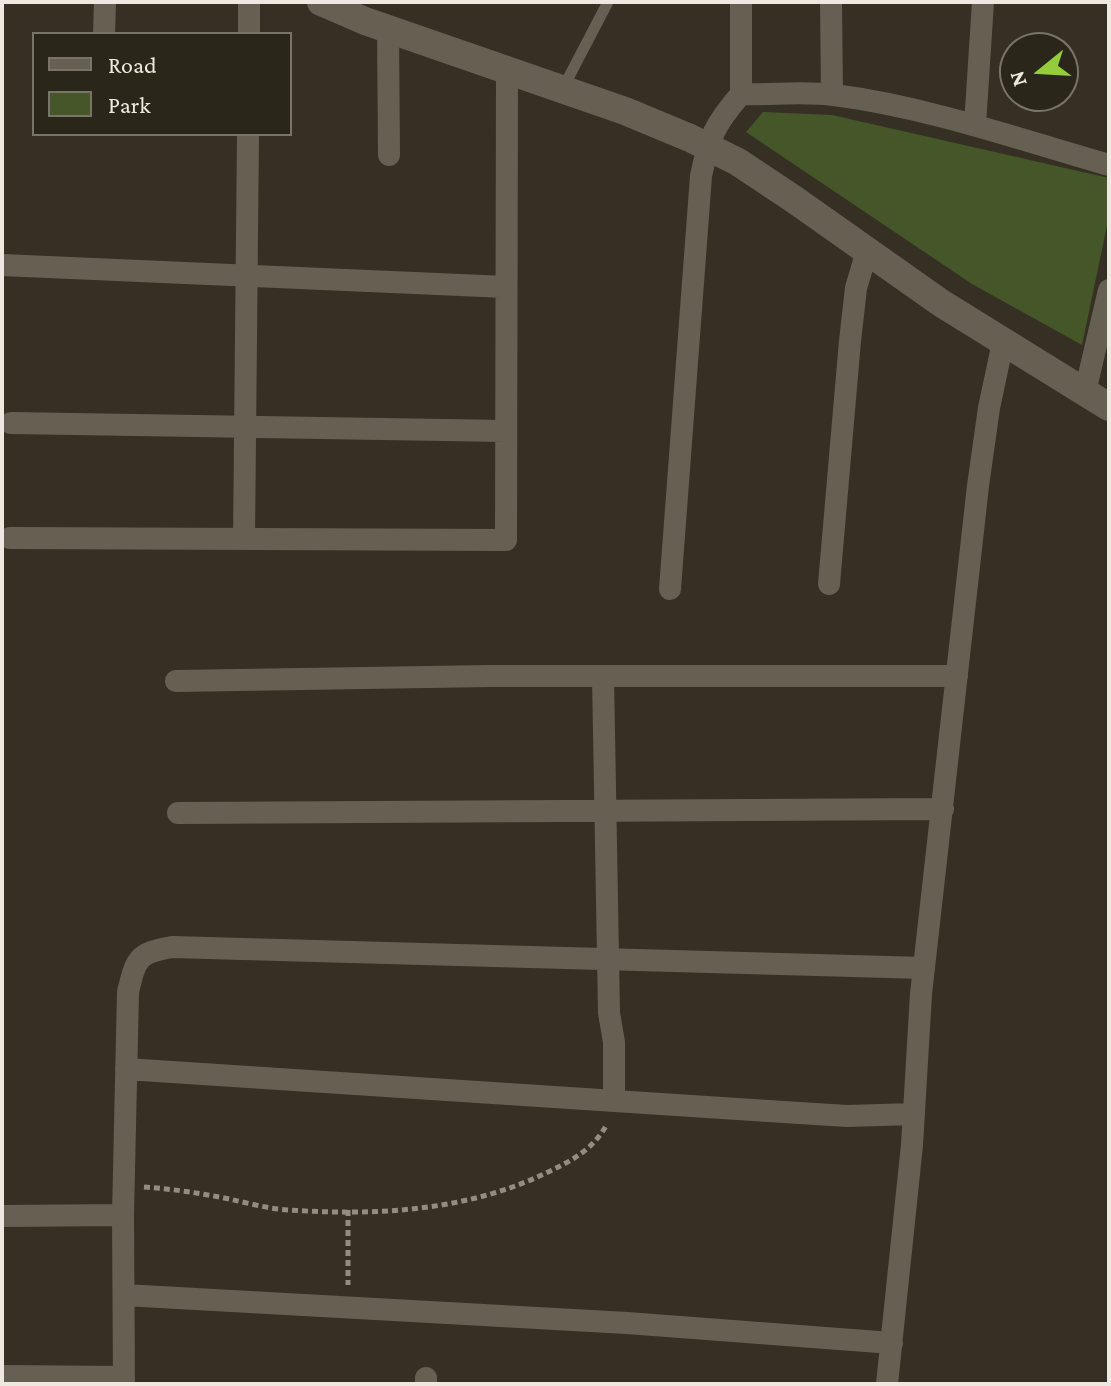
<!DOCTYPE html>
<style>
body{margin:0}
#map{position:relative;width:1111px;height:1386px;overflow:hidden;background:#353023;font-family:"Crimson Pro",serif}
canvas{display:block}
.frame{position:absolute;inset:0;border:4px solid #ede9e1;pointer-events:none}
.legend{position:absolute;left:32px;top:32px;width:260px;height:104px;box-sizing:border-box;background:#2b261a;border:2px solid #79746a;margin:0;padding:10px 14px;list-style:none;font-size:24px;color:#ede9e1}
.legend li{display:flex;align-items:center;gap:16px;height:40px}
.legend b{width:40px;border:2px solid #79746a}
.north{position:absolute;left:999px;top:32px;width:80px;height:80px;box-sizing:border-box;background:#2b261a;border:2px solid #79746a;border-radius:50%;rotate:252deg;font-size:22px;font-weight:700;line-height:32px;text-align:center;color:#ede9e1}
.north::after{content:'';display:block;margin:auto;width:28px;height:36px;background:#94cc3c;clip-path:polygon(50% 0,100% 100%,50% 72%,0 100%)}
</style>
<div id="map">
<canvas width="1111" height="1386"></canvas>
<div class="frame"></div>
<ul class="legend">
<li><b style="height:10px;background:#666052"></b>Road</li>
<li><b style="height:22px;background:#455728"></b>Park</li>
</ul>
<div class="north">N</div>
</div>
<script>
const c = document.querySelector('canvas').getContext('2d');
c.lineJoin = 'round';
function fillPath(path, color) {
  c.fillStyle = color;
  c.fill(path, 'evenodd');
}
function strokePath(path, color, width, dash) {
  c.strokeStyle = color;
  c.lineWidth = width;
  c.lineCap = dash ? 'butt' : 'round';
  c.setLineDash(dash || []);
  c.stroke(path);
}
const green = new Path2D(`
 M763 112 832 115 1109 178V216L1082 345 972 284 746 132Z`);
const path = new Path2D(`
 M144 1187C172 1189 200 1193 229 1199 248 1203 269 1209 289 1210 376 1216 467 1211 546 1173 571 1161 593 1150 607 1124
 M348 1210V1285`);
const service = new Path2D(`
 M562 90 608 2`);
const minor = new Path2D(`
 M741 2V94
 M831 2 832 95
 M388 29 389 155
 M104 34 105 2
 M249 34V2
 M975 125 983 2
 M2 265 506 287
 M1085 392 1109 290
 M11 423 506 431
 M10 538 506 540 507 72
 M244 539 248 134
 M829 584 850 341 856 288 867 251
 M670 589 701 176C709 137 715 124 741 94 772 95 804 91 834 95 928 107 1018 139 1109 165
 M603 676 609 1013 614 1042V1100
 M176 681 490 676H957
 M178 813 943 809
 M126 1069 768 1111 847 1116 914 1114
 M2 1216 123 1215
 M124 1295 627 1323 892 1343
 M2 1376 124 1377
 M124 1384 123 1215 128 992C136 959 137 953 172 947L924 968
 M426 1384V1378
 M887 1384 912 1145 921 994 978 486 989 408 1003 342`);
const tertiary = new Path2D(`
 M321 2 365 21 625 111 690 138 738 162 795 200 941 303 1109 407`);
fillPath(green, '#455728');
strokePath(path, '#928d83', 5, [6, 4]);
strokePath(service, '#666052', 11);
strokePath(minor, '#666052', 22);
strokePath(tertiary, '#666052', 28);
</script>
